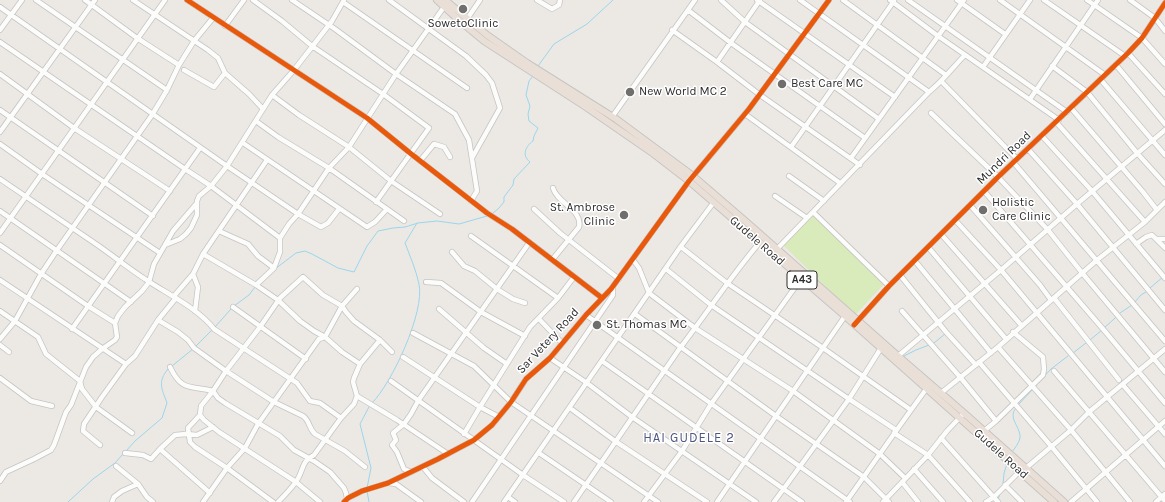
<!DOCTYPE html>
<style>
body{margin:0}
canvas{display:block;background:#ece8e4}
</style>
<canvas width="1165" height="502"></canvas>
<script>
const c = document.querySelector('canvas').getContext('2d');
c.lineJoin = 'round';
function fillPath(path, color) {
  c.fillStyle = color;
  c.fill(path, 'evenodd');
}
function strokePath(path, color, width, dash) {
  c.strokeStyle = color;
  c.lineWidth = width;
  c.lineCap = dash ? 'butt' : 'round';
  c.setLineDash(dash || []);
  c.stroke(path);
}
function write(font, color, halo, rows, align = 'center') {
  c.font = font + ' Karla,sans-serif';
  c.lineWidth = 3;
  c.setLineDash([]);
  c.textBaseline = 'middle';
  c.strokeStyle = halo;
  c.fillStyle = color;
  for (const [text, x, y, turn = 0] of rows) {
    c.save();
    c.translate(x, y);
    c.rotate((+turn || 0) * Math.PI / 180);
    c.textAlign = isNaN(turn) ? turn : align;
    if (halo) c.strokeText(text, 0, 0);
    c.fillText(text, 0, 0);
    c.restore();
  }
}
const pitch = new Path2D(`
 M814 214 885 283 855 315 783 245Z`);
const stream = new Path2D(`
 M538 66 554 44 587 24 613 0
 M492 214 499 208 504 202V197L513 185 514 179 530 162C521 155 526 146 533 141L534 136 538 128 529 121 528 114 530 106 526 95 529 81 533 76
 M275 269 296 253 305 251 312 254 338 268 354 272 367 246 378 231 393 228 405 227 418 223 437 221 459 224 487 216
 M1150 288 1163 277
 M1134 303 1141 295 1146 292
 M234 306 249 295 255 287
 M1120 313 1132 305
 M215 327 231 309
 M1104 328 1114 319 1116 317
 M1090 340 1102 330
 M934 343 945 334
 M195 347 213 329
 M1073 353 1086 343
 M904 356 916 350 929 345
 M172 366 193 349
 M1039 382 1051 369 1068 356
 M372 403C392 383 425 312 419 284 416 270 410 256 405 243L417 223
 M1018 405 1033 389
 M126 451 135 441 162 418 167 403C162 389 157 382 168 369
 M1012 452C1015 448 1019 443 1020 438 1021 427 1007 418 1016 408
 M1003 485 1004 473 1007 464
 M367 488 371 468 360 424 370 405
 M367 491 369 502
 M998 500 1000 493
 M68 502 93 479 115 463 123 454`);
const minor = new Path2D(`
 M36 0 167 90
 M85 0 137 38 179 65
 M133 0 208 50 218 58 225 73 249 94 263 109
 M187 0 367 118 410 153 487 213 512 229 602 298
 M253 0 282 21 312 46 383 94 429 128 376 202
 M292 0 335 29 396 74 455 114 469 140 477 191 471 201
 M389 0 466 56 486 75 492 83 500 108 472 158
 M537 0 552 9 559 5 560 0
 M721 0 745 22 879 119
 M757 0 895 97
 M800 0 929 92
 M843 0 946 75
 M890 0 938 36 1059 120
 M908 0 1067 112
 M957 0 1005 34
 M1000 0 1105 75
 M1044 0 1125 56
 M1087 0 1142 38 1165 64
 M1130 0 1155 18 1165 31
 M343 2 467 88
 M0 7 227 166 298 214 321 227 328 223 339 209
 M688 10 731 43 865 138
 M467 19 480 0
 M225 26 244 0
 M0 30 22 0
 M672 30 717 62 760 95 860 165
 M0 42 185 169 211 186 280 238
 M1128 53 1165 94
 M717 62 760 0
 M1116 65 1165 124
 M1052 66 1087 92 1137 153 1165 184
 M983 67 1030 0
 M184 70 214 87 225 73
 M0 74 74 128 170 191
 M1101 80 1165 155
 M942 82 1017 159
 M272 95 299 115 349 147 391 181 440 214
 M1030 99 1098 0
 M1071 108 1143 192 1157 210
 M0 110 153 216
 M931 113 998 177 1048 230 1083 274 1165 372
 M745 114 840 183
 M612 117 695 0
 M256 121 278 137 329 168 404 221
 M1056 122 1145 222
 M0 132 95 0
 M1042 136 1092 191 1165 278
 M243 143 367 227 375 222 387 209
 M0 144 42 174 160 253
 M791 147 894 1
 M1028 149 1077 204 1165 310
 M851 158 964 0
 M420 161 434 144 444 147 450 157
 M1014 163 1165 341
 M789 176 824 201
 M0 179C32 201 64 222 96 244 112 255 128 268 145 279 167 294 198 308 214 329L297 383 310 401 320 403 341 418
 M984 191 1103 329 1165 403
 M775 196 807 218
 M970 205 1040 285 1051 300
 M534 209 560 233 619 279
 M0 211 131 302
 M813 212 889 286
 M955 220 1001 270 1165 466
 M219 231 248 244 258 256 274 268
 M0 233 165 0
 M941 234 1022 326
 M471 236 558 298
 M1157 239H1165
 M1136 244 1146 237 1152 235 1165 248
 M0 245 88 306 115 323
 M165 245 180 239 186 234 191 228 197 215V201L199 196 211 186 227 166 272 95 294 70 332 21 344 0
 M681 247 727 283 823 348 911 410
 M928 247 1006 339
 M777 249 929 92C943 81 953 67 965 55
 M452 252 464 266 475 271 497 289 513 299 525 303
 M203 254 256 285 278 300 300 321 314 331 325 337 342 352 360 364
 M552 260 579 227C583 210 557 203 553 188
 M633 260 639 268 649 293 695 328 793 391 880 454 905 478
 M915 261 991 353
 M666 269 711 305 849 399 774 502
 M193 274 198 287 195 311
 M900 275 946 332 976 365
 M0 280 126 364
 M426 282 441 283 481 312 525 336
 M256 285 274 268 280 252V238L289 224 298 214 329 168 349 147 396 74 444 7
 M174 296 193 274 203 254 267 160
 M1054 298 1119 380
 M233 307 306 359
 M439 309 484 348 507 364
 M0 311 38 337 46 354 80 381 82 389 96 407 132 433
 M902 311 960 377 996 421
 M635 314 776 416 845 316
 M586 315 850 502
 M539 319 562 343
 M158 320 178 332 188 340 194 348 226 371 274 402 303 416C310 421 309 429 315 434L345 451 365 467
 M857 322 889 286 998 177 1128 53 1142 38 1165 3
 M72 329 200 148
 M413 333 474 366 511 402 658 502
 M0 339 15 321 41 274 57 250 152 115 167 90 179 65 194 41 213 18
 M0 345 9 352
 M998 347 1071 430 1130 502
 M881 348 849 399 896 430
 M898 356 1001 270 1077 204 1165 130
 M403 357 480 407 530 327 558 298 574 277
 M550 358 587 383 632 417 756 502
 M602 361 802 502
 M979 362 1051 446 1097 502
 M170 367C182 392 190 385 213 391L218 398 225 403 280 436 294 450 314 461 330 472 344 488 346 493 347 499
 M1054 371 1165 501
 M0 378 31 401 52 406
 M391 381 523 475 564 502
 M1123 385 1165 434
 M941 393 998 347 1097 260 1145 222 1165 202
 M357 396 397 420 448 454
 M570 408 615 441 707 502
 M200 415 188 428 190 442 195 447 227 468 273 502
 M984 431 996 421 1043 375 1044 369 1043 357 1013 332
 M894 433 928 455 970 502
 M464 434 480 407 499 417
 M941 438 998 502
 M100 445 83 431 84 424 102 397 126 364 135 356 158 320 176 298
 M160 449 210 493
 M125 453 143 455 151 459 160 449 175 435 186 434 197 435 213 427
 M539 453 611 502
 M116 466 138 484 147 497 153 502
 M423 467 432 478 464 502
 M1026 468 1071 430 1089 412 1165 349
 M914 469 943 502
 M411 472 404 469 397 452 392 445 396 440 393 433 404 424 411 414 418 401 529 243
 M0 481 6 472 34 459 51 450 54 445 66 412 71 405 86 367 93 357 102 349 115 340 117 337 115 323 118 316 125 307 142 291 149 282 154 264 173 231 197 203
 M902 482 918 502
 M389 483 396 484 421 502
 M1005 485 1022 502
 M508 497 515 502
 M112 502 114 497 122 491 138 484
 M203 502 227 468 245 448 258 424 319 339 325 337 342 306 357 289
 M278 502C284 496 290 490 295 483 304 472 300 462 314 455L341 418 354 404 357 396 353 382 354 378 360 364 380 340
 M320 502 296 482 219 432 204 420 200 415 201 406 213 391 226 371 260 327 280 298 303 277 323 295 342 306 346 312 354 321 380 340 392 352
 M344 502 348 498 362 491 388 483 438 459 474 440 492 425 511 402 526 379 550 358 586 315 611 289 689 181 749 109 829 0
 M472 502 613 295V287
 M504 502 681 246 714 202
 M574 502 680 348C707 313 731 276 760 242
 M644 502 682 451 711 404 801 279
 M717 502 776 416 864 477 889 502
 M846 502C873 464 899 426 927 388
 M883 502 928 455 947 431 964 413
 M986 502 994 497 1020 471
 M1071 502 1165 421
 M1156 502 1165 494`);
const highway = new Path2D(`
 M437 0 461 22 484 41 586 107 654 154 689 181 845 316 1054 502
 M445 0 487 35 527 63 616 119 693 176 751 226 898 356 964 413 1064 502`);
const cycleway = new Path2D(`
 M187 0 367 118 410 153 487 213 512 229 602 298
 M854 325 889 286 998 177 1128 53 1142 38 1165 3
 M344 502 348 498 362 491 388 483 438 459 474 440 492 425 511 402 526 379 550 358 586 315 611 289 689 181 749 109 829 0`);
const markers = [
 [463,9,5,"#706f6e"],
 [782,84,5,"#706f6e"],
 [630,92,5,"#706f6e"],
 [983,210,5,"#706f6e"],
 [624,215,5,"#706f6e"],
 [597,325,5,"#706f6e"]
];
const shields = [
 [802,280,30]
];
const shieldNames = [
 ["A43",802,280]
];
const poiNames = [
 ["SowetoClinic",463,24,"center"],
 ["Best Care MC",791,84],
 ["New World MC 2",639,92],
 ["Holistic",992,203],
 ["Care Clinic",992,217],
 ["St. Ambrose",615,208,"right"],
 ["Clinic",615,222,"right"],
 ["St. Thomas MC",606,325]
];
const streetNames = [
 ["Mundri Road",1004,158,-44],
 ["Gudele Road",757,241,41],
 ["Sar Vetery Road",548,341,-47],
 ["Gudele Road",1001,454,42]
];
const neighbourhoodNames = [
 ["HAI GUDELE 2",689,438]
];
fillPath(pitch, '#d9eabb');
strokePath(stream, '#99d6ec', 1);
strokePath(minor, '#c5c4c5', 6);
strokePath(highway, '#c6c5c4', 8);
strokePath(minor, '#fcfcfb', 4.5);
strokePath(highway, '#eadfd6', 6);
strokePath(cycleway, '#e8590c', 5);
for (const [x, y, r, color] of markers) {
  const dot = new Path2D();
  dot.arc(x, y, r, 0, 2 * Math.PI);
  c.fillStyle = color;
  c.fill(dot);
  strokePath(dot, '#fff', 1.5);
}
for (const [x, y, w] of shields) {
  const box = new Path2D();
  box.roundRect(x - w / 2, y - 9, w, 18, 3);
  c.fillStyle = '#fff';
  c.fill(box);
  strokePath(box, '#2e2e2e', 1);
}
write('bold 11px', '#2e2e2e', null, shieldNames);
write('12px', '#2e2e2e', '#fff', poiNames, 'left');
write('12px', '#2e2e2e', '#fff', streetNames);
c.letterSpacing = '1px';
write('13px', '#4d5680', '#fff', neighbourhoodNames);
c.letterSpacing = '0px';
</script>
